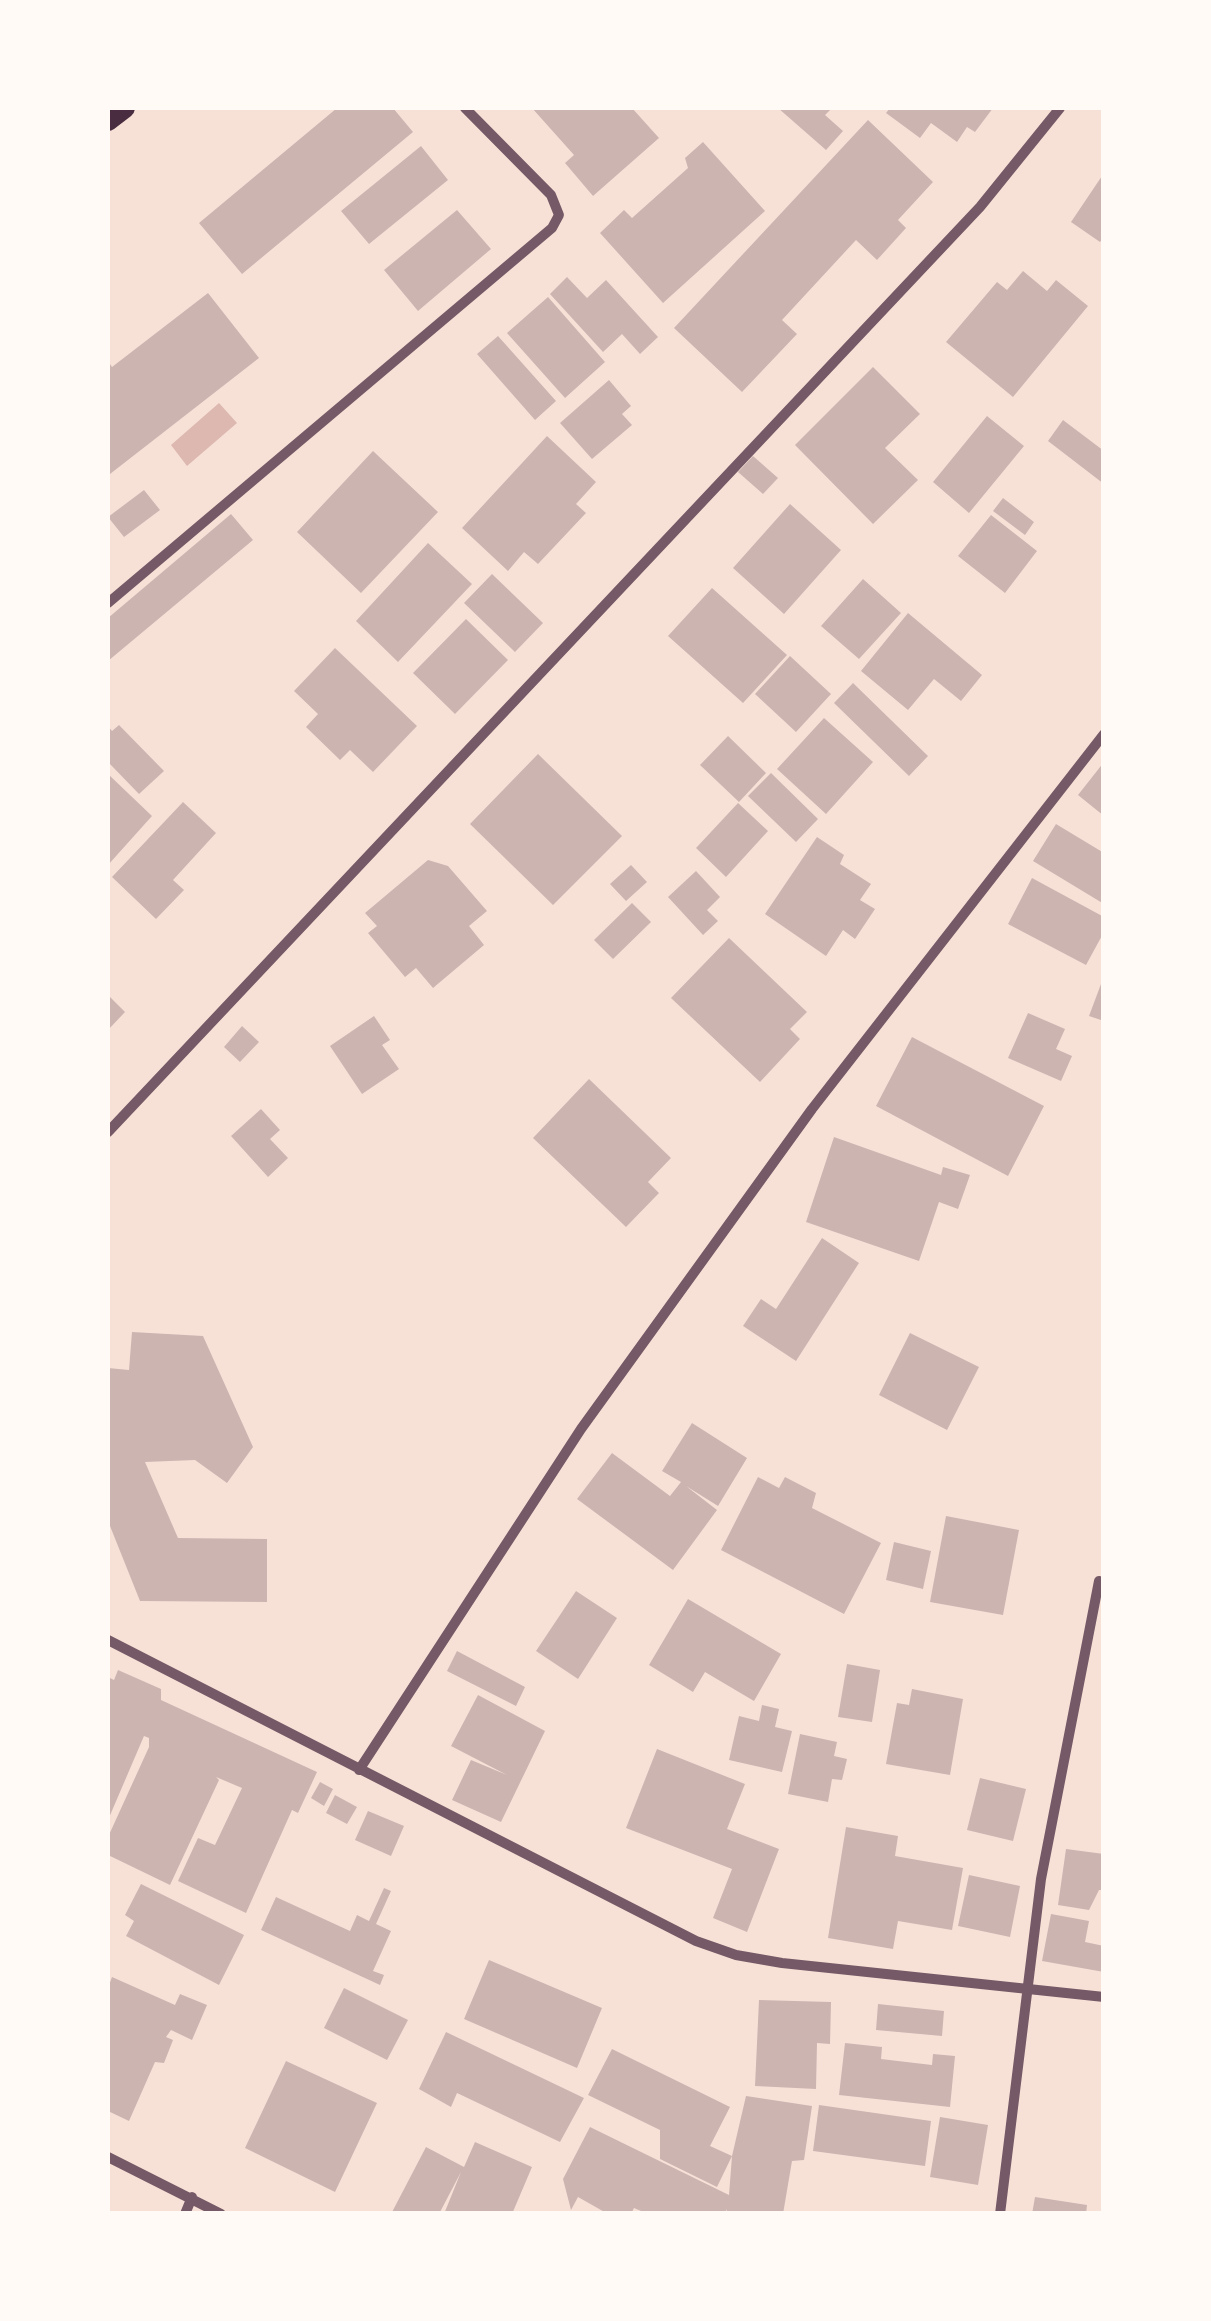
<!DOCTYPE html>
<style>
body{margin:0}
#map{position:relative;width:1211px;height:2321px;overflow:hidden;background:#f7e1d7;font-family:Commissioner,sans-serif}
canvas{display:block}
.frame{position:absolute;inset:0;border:110px solid #fffaf5;pointer-events:none}
</style>
<div id="map">
<canvas width="1211" height="2321"></canvas>
<div class="frame"></div>
</div>
<script>
const c = document.querySelector('canvas').getContext('2d');
c.lineJoin = 'round';
function fillPath(path, color) {
  c.fillStyle = color;
  c.fill(path, 'evenodd');
}
function strokePath(path, color, width, dash) {
  c.strokeStyle = color;
  c.lineWidth = width;
  c.lineCap = dash ? 'butt' : 'round';
  c.setLineDash(dash || []);
  c.stroke(path);
}
const water = new Path2D(`
 M219 403 237 423 187 466 171 445Z`);
const building = new Path2D(`
 M337 108H393L413 132 242 274 199 223Z
 M532 108H632L659 138 593 196 565 163 574 155Z
 M778 108H832L825 115 843 131 826 150Z
 M890 108H993L975 132 967 127 957 142 931 123 920 138 886 113Z
 M868 120 933 182 898 220 906 228 877 260 856 240 782 320 797 334 742 392 674 328Z
 M703 142 765 211 663 303 600 233 624 210 632 218 688 168 685 158Z
 M421 146 448 180 369 244 341 211Z
 M1104 173V237L1100 242 1071 222Z
 M457 210 491 249 418 311 384 270Z
 M1023 271 1047 291 1056 280 1088 306 1013 397 946 342 997 282 1007 290Z
 M567 277 587 298 606 280 658 337 640 354 622 334 603 352 550 294Z
 M208 293 259 358 110 474 108 361 112 367Z
 M548 297 605 362 565 398 507 333Z
 M498 336 556 401 535 420 477 354Z
 M873 367 920 414 885 448 918 480 873 524 795 445Z
 M609 380 631 406 622 414 632 425 592 459 560 423Z
 M987 416 1024 446 969 513 933 482Z
 M1063 420 1104 451V484L1048 441Z
 M547 436 596 482 576 504 586 513 538 564 524 552 508 571 462 528Z
 M373 451 438 512 361 593 297 532Z
 M753 456 778 478 763 494 738 472Z
 M144 490 160 510 124 537 108 517Z
 M1003 498 1034 522 1025 535 993 511Z
 M790 504 841 550 784 614 733 568Z
 M231 514 253 540 108 661V618Z
 M991 515 1037 551 1005 593 958 556Z
 M428 543 472 584 398 662 356 621Z
 M492 574 543 623 515 652 464 603Z
 M863 579 901 613 859 659 821 626Z
 M712 588 787 655 743 703 668 636Z
 M908 613 982 675 961 701 934 679 908 710 861 671Z
 M466 619 508 660 455 714 413 673Z
 M335 648 417 726 373 772 350 750 340 760 306 727 318 714 294 691Z
 M790 656 831 694 796 732 755 694Z
 M853 683 928 756 909 776 834 703Z
 M824 718 873 762 826 814 777 769Z
 M119 725 164 771 139 794 108 762V726L112 731Z
 M728 736 766 773 739 802 700 765Z
 M538 754 622 836 553 905 470 824Z
 M1104 762V816L1078 795Z
 M771 773 818 819 796 842 748 796Z
 M108 774 152 816 108 865Z
 M183 802 216 833 173 880 184 890 156 919 112 877Z
 M738 803 768 831 726 877 696 848Z
 M1056 824 1104 853V904L1033 861Z
 M817 837 844 855 840 864 871 884 860 900 875 909 855 939 843 930 826 956 765 914Z
 M428 860 448 866 487 911 469 926 484 945 433 988 416 968 405 977 368 933 377 926 365 913Z
 M631 865 647 882 626 901 610 884Z
 M696 871 720 897 707 910 718 921 703 935 668 897Z
 M1032 878 1104 917V932L1086 965 1008 924Z
 M632 903 651 922 613 959 594 940Z
 M729 938 807 1012 790 1029 800 1039 760 1082 671 998Z
 M1104 976V1021L1089 1016Z
 M108 995 125 1012 108 1030Z
 M1028 1013 1065 1029 1056 1049 1072 1056 1061 1081 1008 1058Z
 M374 1016 390 1040 382 1045 399 1069 362 1094 330 1046Z
 M242 1026 259 1042 240 1062 224 1047Z
 M912 1037 1044 1106 1008 1176 876 1106Z
 M589 1079 671 1158 648 1182 659 1193 626 1227 533 1138Z
 M261 1109 280 1130 270 1139 288 1158 268 1177 231 1136Z
 M834 1137 941 1175 943 1167 970 1175 958 1209 939 1202 919 1261 806 1222Z
 M822 1238 859 1263 796 1361 743 1326 761 1299 776 1309Z
 M132 1332 203 1336 253 1447 227 1483 195 1460 145 1462 178 1538 267 1539V1602L140 1601 108 1521V1368L129 1370Z
 M910 1333 979 1367 947 1430 879 1395Z
 M692 1423 747 1458 718 1506 686 1486 717 1510 673 1570 577 1499 612 1453 670 1496 681 1482 662 1471Z
 M758 1477 779 1488 785 1477 816 1493 812 1508 881 1543 844 1614 721 1550Z
 M946 1516 1019 1530 1003 1615 930 1602Z
 M894 1542 931 1551 923 1589 886 1580Z
 M576 1591 617 1618 578 1679 536 1651Z
 M688 1599 781 1654 754 1701 705 1672 693 1692 649 1665Z
 M457 1651 525 1687 516 1706 447 1671Z
 M847 1664 880 1670 872 1722 838 1717Z
 M118 1670 161 1689V1700L317 1772 298 1813 292 1810 246 1913 178 1881 198 1838 215 1845 242 1788 216 1777 219 1780 170 1885 108 1855V1837L149 1747V1738L144 1736 108 1820V1677L114 1680Z
 M912 1689 963 1699 950 1775 886 1764 897 1703 909 1705Z
 M478 1695 545 1731 501 1822 452 1800 471 1760 507 1775 451 1746Z
 M762 1705 779 1709 775 1727 792 1731 782 1772 729 1760 739 1716 759 1721Z
 M800 1734 837 1742 834 1756 847 1759 842 1780 832 1779 828 1802 788 1794Z
 M657 1749 745 1784 727 1829 779 1849 747 1932 713 1918 732 1869 626 1828Z
 M980 1778 1026 1789 1013 1841 967 1830Z
 M320 1782 333 1789 324 1806 311 1798Z
 M335 1795 357 1807 347 1824 326 1813Z
 M368 1811 404 1826 391 1856 355 1840Z
 M846 1827 898 1836 895 1856 963 1868 952 1930 898 1921 893 1949 828 1938Z
 M1066 1849 1104 1854V1890H1099L1089 1910 1058 1905Z
 M969 1875 1020 1886 1010 1937 958 1926Z
 M141 1884 244 1935 219 1985 126 1936 134 1921 125 1915Z
 M384 1888 391 1891 376 1924 391 1931 373 1971 384 1975 380 1985 261 1930 276 1897 350 1931 357 1915 369 1921Z
 M1051 1914 1089 1921 1085 1942 1104 1946V1972L1042 1961Z
 M489 1960 602 2008 577 2068 464 2019Z
 M112 1977 175 2005 180 1994 207 2005 192 2040 171 2030 166 2037 173 2040 164 2063 155 2062 129 2121 108 2111V1988Z
 M344 1988 408 2020 387 2060 324 2028Z
 M759 2000 831 2002 830 2044 817 2043 816 2089 755 2086Z
 M878 2004 944 2011 942 2036 876 2030Z
 M446 2032 584 2098 560 2142 457 2093 451 2107 419 2089Z
 M845 2043 882 2047 881 2059 932 2065 933 2054 955 2056 950 2107 839 2095Z
 M612 2049 730 2107 710 2146 732 2156 717 2187 660 2159V2130L588 2095Z
 M286 2061 377 2103 335 2192 245 2148Z
 M746 2096 812 2106 804 2160 792 2161 783 2214H727V2209L725 2214H648L634 2208 631 2214H608L578 2197 571 2210 563 2179 590 2127 729 2195 732 2156Z
 M819 2105 931 2121 925 2166 813 2151Z
 M940 2117 988 2125 978 2185 930 2177Z
 M475 2142 532 2167 512 2214H444L461 2172 439 2214H391L426 2147 464 2167Z
 M1035 2197 1087 2205 1086 2214H1032Z`);
const minor = new Path2D(`
 M108 603 552 228 559 215 551 195 465 108
 M108 1132 980 207 1060 108
 M108 1640 696 1941 736 1955 782 1963 1104 1997
 M359 1770 581 1429 812 1109 1104 734
 M108 2157 221 2214
 M185 2214 192 2197
 M1000 2214 1041 1879 1099 1581`);
const secondary = new Path2D(`
 M108 121 125 108`);
fillPath(water, '#dcb8b0');
fillPath(building, '#ccb4b1');
strokePath(minor, '#755966', 10);
strokePath(secondary, '#4a2c40', 20);
</script>
